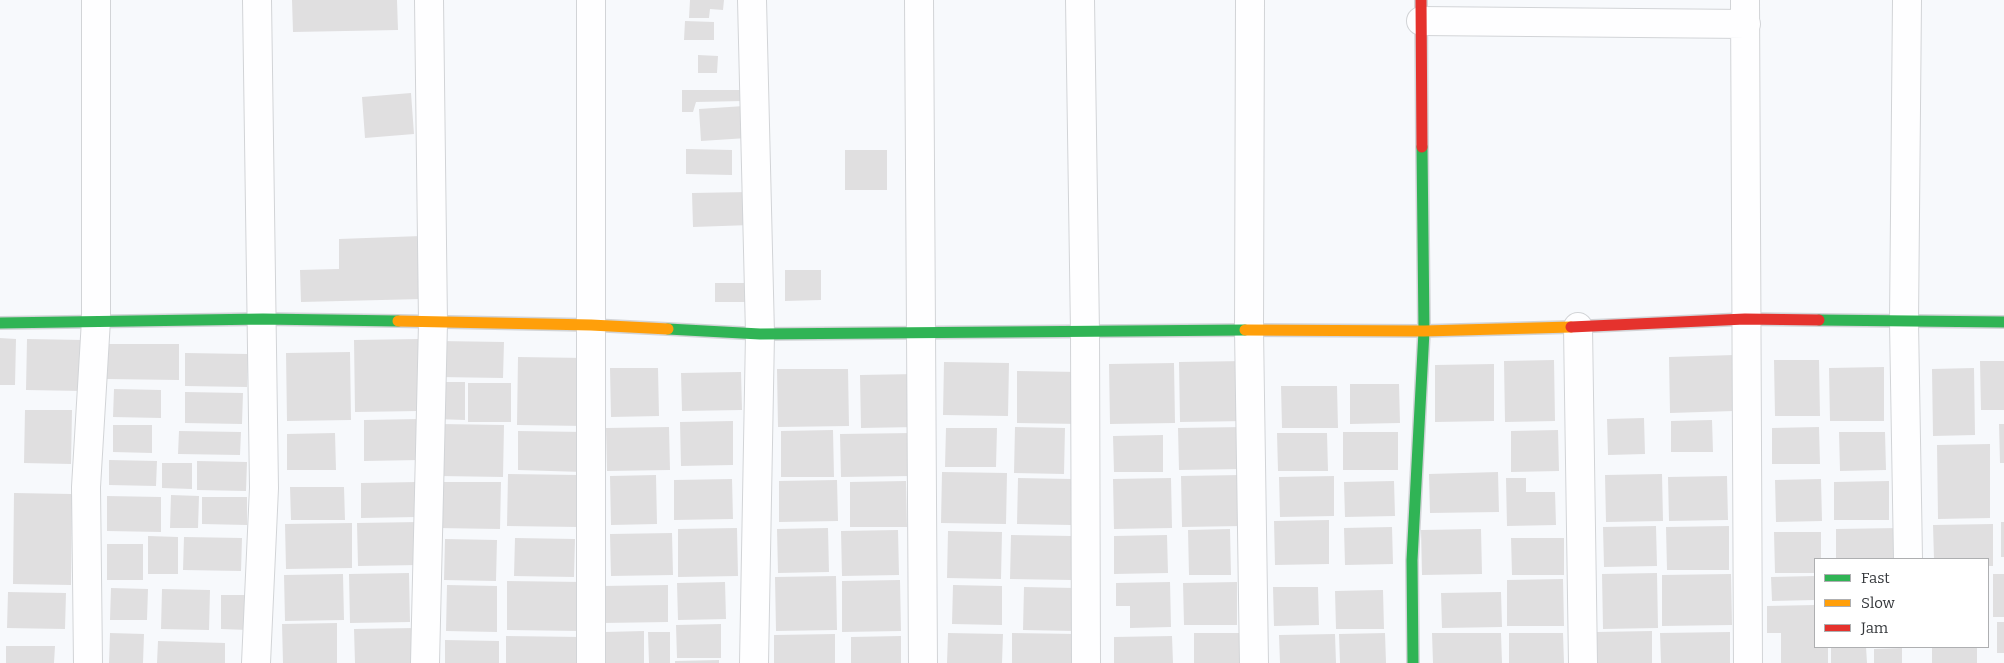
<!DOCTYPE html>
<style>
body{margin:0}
#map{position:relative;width:2004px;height:663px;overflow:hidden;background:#f7f9fc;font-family:Bitter,serif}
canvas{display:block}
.legend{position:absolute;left:1814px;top:558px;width:175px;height:90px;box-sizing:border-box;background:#fff;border:1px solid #aeafb1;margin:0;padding:6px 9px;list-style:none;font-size:15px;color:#34373b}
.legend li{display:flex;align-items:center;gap:10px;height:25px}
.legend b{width:25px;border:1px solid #aeafb1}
</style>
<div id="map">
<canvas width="2004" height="663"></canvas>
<ul class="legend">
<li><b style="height:6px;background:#30b455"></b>Fast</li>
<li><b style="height:6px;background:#ff9f0a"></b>Slow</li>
<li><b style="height:6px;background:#e5322d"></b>Jam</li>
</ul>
</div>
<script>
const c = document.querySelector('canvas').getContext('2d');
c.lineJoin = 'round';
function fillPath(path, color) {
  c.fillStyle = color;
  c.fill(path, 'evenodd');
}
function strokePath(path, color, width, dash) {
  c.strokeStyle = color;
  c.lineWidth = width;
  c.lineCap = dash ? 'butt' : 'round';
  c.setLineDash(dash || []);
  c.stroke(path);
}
const building = new Path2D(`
 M292 0H397L398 30 293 32Z
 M690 0H724L723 10 710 9 709 18H689Z
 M685 21 714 22V40H684Z
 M698 55 718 56 717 73H698Z
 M682 90H743V101L696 102 693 112H682Z
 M411 93 414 134 365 138 362 97Z
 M744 106 747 138 701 141 699 109Z
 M686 149 732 150V175L686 174Z
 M845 150H887V190H845Z
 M750 192 751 225 693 227 692 193Z
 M421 236 422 299 301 302 300 270 339 269V239Z
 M785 270H821V300L785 301Z
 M715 283H749V302H715Z
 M0 338 16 339 15 385H0Z
 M27 339 84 340 83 391 26 390Z
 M418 339 419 411 355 412 354 340Z
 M439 341 504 342 503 378 439 377Z
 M106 344H179V380L106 379Z
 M350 352 351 420 287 421 286 353Z
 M185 353 248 354 247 387 185 386Z
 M1734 355V411L1670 413 1669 357Z
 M518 357 586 358 585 426 517 425Z
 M1554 360 1555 421 1505 422 1504 361Z
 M1774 360H1819L1820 416H1775Z
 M1246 361 1247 421 1180 422 1179 362Z
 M1980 361H2004V410H1981Z
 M944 362 1009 363 1008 416 943 415Z
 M1174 363 1175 423 1110 424 1109 364Z
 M1494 364V421L1435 422V365Z
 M1884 367V421H1830L1829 368Z
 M610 368H658L659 416 611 417Z
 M1974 368 1975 435 1933 436 1932 369Z
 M777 369H848L849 426 778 427Z
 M1017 371 1080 372 1079 424 1017 423Z
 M741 372 742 410 682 411 681 373Z
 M917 374V427L861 428 860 375Z
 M437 382H465V420L436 419Z
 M468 383H511V422H468Z
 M1350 384H1399L1400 423 1350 424Z
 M1281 386H1337L1338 428H1282Z
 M114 389 161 390V418L113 417Z
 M185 392 243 393 242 424 185 423Z
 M25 410H72L71 464 24 463Z
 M1644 418 1645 454 1608 455 1607 419Z
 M419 419 420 460 364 461V420Z
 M1712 420 1713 452H1671V421Z
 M733 421V465L681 466 680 422Z
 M441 424 504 425 503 477 440 476Z
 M1999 424H2004V463H2000Z
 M113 425H152V453L113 452Z
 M669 427 670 470 607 471 606 428Z
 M1015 427 1065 428 1064 474 1014 473Z
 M1243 427V469L1179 470 1178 428Z
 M1819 427 1820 464H1772V428Z
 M946 428H997L996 467H945Z
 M833 430 834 477H781V431Z
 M1558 430 1559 471 1511 472V431Z
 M179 431 241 432 240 455 178 454Z
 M518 431 584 432 583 472 518 470Z
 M1343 432H1398V470H1343Z
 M1839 432H1885L1886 470 1840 471Z
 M335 433 336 470H287V434Z
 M911 433 912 476 841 477 840 434Z
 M1277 433H1327L1328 471H1278Z
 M1163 435V472H1114L1113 436Z
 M1990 444V518L1938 519 1937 445Z
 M109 460 157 461 156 486 109 485Z
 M197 461 247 462 246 491 197 490Z
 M162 463H192V489L162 488Z
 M942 472 1007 473 1006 524 941 523Z
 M1498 472 1499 512 1430 513 1429 474Z
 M508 474 579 475 578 527 507 526Z
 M1662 474 1663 521 1606 522 1605 475Z
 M656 475 657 524 611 525 610 476Z
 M1241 475 1242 526 1182 527 1181 476Z
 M1334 476V516L1280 517 1279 477Z
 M1727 476 1728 520 1669 521 1668 477Z
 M1018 478 1072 479 1071 525 1017 524Z
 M1171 478 1172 528 1114 529 1113 479Z
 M1506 478H1526V492H1555L1556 525 1507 526Z
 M732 479 733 519 674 520V480Z
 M1821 479 1822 521 1776 522 1775 480Z
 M837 480 838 521 779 522V481Z
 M906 481 907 527H850V482Z
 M1394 481 1395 516 1345 517 1344 482Z
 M1889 481V520H1834V482Z
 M417 482V517L361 518V483Z
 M438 482H501L500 529 437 528Z
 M290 487H344L345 520H291Z
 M14 493 72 494 71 585 13 584Z
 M171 495 199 496 198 528H170Z
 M107 496 161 497V532L107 531Z
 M202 497H247V525L202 524Z
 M1329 520V564L1275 565 1274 521Z
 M419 522V565L358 566 357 523Z
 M2001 522H2004V557H2001Z
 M352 523V568L286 569 285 524Z
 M1993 524V566H1988V559H1934L1933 525Z
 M1656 526 1657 566 1604 567 1603 527Z
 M1729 526V570H1667L1666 527Z
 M1392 527 1393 564 1345 565 1344 528Z
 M737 528 738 576 678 577V529Z
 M828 528 829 572 778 573 777 529Z
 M1899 528V559H1836V529Z
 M1230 529 1231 575H1189L1188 530Z
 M1481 529 1482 574 1422 575 1421 530Z
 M898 530 899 575 842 576 841 531Z
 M948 531 1002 532 1001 579 947 578Z
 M1774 532H1821V559H1815V573H1775Z
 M672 533 673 575 611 576 610 534Z
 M1011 535 1072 536V580L1010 579Z
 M1167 535 1168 573 1114 574V536Z
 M148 536 178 537V574H148Z
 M184 537 242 538 241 571 183 570Z
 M515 538 575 539 574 577 514 576Z
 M1511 538H1564V575H1512Z
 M445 539 497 540 496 581 444 580Z
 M107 544H143V580H107Z
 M409 573 410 622 350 623 349 574Z
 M1657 573 1658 628 1603 629 1602 574Z
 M343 574 344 620 285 621 284 575Z
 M1731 574 1732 625 1662 626V575Z
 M1993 574H2004V617H1993Z
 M836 576 837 630 776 631 775 577Z
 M1815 576V600L1772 601 1771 577Z
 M1563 579 1564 626H1507V580Z
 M900 580 901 631 842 632V581Z
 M507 581 582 582 581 631 507 630Z
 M725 582 726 619 678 620 677 583Z
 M1170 582 1171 627 1130 628V606H1116V583Z
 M1237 582V625H1184L1183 583Z
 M447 585 497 586V632L446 631Z
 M668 585V622L603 623 602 586Z
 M953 585 1002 586V625L952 624Z
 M1024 587 1075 588V631L1023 630Z
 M1273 587H1318L1319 625 1274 626Z
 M111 588 148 589 147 620H110Z
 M162 589 210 590 209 630 161 629Z
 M1383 590 1384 629H1336L1335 591Z
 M8 592 66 593 65 629 7 628Z
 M1501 592 1502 627 1442 628 1441 593Z
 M221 595H248V630L221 629Z
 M1815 605V647H1828V663H1781V633H1767V606Z
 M1997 622H2004V653H1997Z
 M337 623V663H283L282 624Z
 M721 624V658H677L676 625Z
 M415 628V663H355L354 629Z
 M644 631V663H606L605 632Z
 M1652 631V663H1597V632Z
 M648 632H670V663H649Z
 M1730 632V663H1661L1660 633Z
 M110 633 144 634 143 663H109Z
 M948 633 1003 634 1002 663H947Z
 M1012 633 1077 634V663H1012Z
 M1194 633H1241V663H1194Z
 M1385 633 1386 663H1340L1339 634Z
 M1432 633H1501L1502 663H1433Z
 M1509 633H1563L1564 663H1509Z
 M835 634V663H774V635Z
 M1335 634 1336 663H1280L1279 635Z
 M506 636 581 637V663H506Z
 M901 636V663H851V637Z
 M1172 636 1173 663H1114V637Z
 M445 640 499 641V663H445Z
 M158 641 225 643V663H157Z
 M6 646H55L54 663H6Z
 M1831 647H1866L1867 663H1831Z
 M1932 647H1977V663H1932Z
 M1902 648V663H1874V649Z
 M719 660V663H675V661Z`);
const street = new Path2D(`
 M591 0V663
 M752 0 760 334 754 663
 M919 0 923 663
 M1080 0 1085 332 1086 663
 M1250 0 1249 330 1254 663
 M1745 0 1748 663
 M1907 0 1904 322 1908 559
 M1421 21 1746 24
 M1578 327 1583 663
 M88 663 86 487 96 320V0
 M256 663 264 488 257 0
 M425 663 433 323 429 0`);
const fast = new Path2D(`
 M1819 320 2004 322
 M0 323 263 319 398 321
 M668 329 760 334 1245 330
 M1413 663 1412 560 1424 331 1422 147`);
const slow = new Path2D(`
 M398 321 591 325 668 329
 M1245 330 1424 331 1571 327`);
const jam = new Path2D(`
 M1421 0 1422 147
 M1571 327 1745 319 1819 320`);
fillPath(building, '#e0dfe0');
strokePath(street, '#d2d4d7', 30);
strokePath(fast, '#d2d4d7', 14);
strokePath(slow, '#d2d4d7', 14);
strokePath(jam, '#d2d4d7', 14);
strokePath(street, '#fefeff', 28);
strokePath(fast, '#30b455', 11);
strokePath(slow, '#ff9f0a', 11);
strokePath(jam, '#e5322d', 11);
</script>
